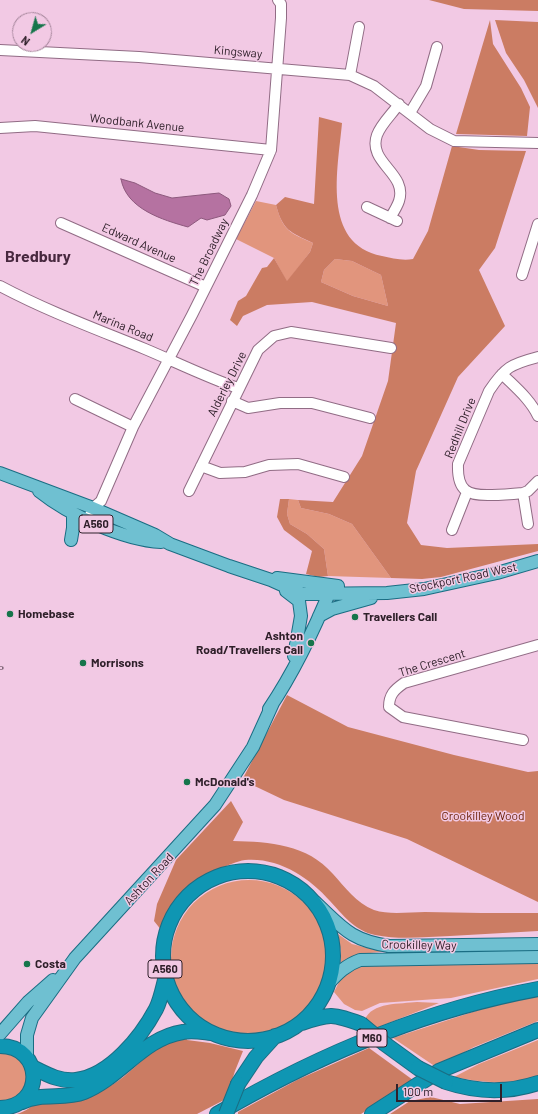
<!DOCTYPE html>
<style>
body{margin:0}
#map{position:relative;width:538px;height:1114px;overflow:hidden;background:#f2c9e4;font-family:Barlow,sans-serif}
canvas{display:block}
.north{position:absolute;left:12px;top:12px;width:40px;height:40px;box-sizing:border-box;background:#f2c9e4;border:1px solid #a4859a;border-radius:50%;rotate:217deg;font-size:11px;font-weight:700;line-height:16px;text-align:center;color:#2f202a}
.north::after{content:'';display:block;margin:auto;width:14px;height:18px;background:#16754b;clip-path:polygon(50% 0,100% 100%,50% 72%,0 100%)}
.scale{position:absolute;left:396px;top:1084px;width:106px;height:18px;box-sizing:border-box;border:2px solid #2f202a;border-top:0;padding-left:5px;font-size:12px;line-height:14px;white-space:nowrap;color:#2f202a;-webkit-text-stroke:3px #f2c9e4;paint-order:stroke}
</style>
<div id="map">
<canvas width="538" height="1114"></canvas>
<div class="north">N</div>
<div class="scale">100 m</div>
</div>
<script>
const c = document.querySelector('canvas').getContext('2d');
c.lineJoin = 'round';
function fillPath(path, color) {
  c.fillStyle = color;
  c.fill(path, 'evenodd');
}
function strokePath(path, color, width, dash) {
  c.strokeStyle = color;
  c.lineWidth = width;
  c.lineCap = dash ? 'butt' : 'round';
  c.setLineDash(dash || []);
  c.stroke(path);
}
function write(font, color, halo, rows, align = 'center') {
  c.font = font + ' Barlow,sans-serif';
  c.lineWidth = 3;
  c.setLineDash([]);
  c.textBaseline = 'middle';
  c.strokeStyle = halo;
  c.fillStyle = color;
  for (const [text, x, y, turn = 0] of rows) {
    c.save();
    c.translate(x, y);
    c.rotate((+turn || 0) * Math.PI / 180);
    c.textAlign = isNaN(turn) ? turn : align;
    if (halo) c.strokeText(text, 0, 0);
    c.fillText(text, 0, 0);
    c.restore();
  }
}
const green = new Path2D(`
 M256 201 276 205C283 231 290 233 313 243L310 252 287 282 274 258 236 239Z
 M335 259 352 261 381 275 388 306 353 296 321 282 324 270Z
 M289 499 298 500 301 508 329 514 352 524 391 578 328 576 324 549 307 534 290 524 287 514Z
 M171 958a78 78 0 1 1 156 0a78 78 0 1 1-156 0Z
 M338 934 352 944 380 951 538 948V951L454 953 380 952 361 954 341 965V952Z
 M538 959V979L451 998 380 1003 362 1011 355 1010 344 1004 334 992 341 978 356 966Z
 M538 995V1021L474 1047 436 1067 393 1038 488 1007Z
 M417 1002 439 1003 376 1028 365 1020C371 1002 401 1004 417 1002Z
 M538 1040V1076C509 1085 483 1083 454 1077L479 1064Z
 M6 1051 22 1058 29 1073 21 1096 0 1102V1052Z`);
const forest = new Path2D(`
 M429 0H538V11L464 9Z
 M490 20 493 44 521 88 530 107 527 136 456 134Z
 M495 20 538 22V108L524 80 506 53Z
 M319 117 342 123C338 169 321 244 382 256 392 258 402 261 413 259L428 231 452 146 479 150 526 151 495 248 479 270 505 326 458 377 416 471 407 523 421 545 447 548 538 544V551L441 577 422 579 391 578 352 524 329 514 301 508 298 500 333 502 362 456 388 381 396 323 312 302 267 305 243 316 237 326 230 320 238 301 246 296 262 268 267 267 274 258 287 281 310 252 313 243C290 232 283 231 276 205L285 197 314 204ZM335 259 352 261 381 275 388 306 353 296 321 282 324 270Z
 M280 499H289L287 514 290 524 307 534 324 549 328 576 319 577 306 574 312 551 284 530 277 517Z
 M287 695 348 727 454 755 528 772 538 771V902L407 839 284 800 242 780Z
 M231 801 243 822 233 841C270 842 307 844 333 874 345 887 356 903 374 910 389 915 409 912 425 912 463 913 500 913 538 913V931C509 933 479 934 450 936 426 937 399 940 375 935 355 931 342 914 330 901 309 877 278 857 245 860 237 861 227 866 219 869 189 880 173 902 162 931L154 921 157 904 176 860Z
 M186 1038 187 1040 210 1043 243 1051 235 1071 226 1099 197 1114H17C25 1112 31 1106 38 1103 59 1096 84 1097 104 1089 133 1077 148 1043 186 1038Z
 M369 1048 413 1080 361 1114H238V1112L297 1080Z
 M431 1097 460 1104 538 1099V1114H390L410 1101Z`);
const water = new Path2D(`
 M121 179 135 183 155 193 172 198 219 193 229 199 231 206 225 215 207 220 201 218 188 227C163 220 126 209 121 179Z`);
const minor = new Path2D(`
 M0 50 139 57 350 75 374 86 430 129 454 141 538 143
 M350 75 359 27
 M410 113 426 86 437 47
 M0 128 35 126 271 150
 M367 207 397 221
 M390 218C393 213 397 207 399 201 408 173 367 163 377 135 381 124 392 114 399 104
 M61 223 206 287
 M522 275 538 224
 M0 286C47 311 96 329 145 349 176 362 206 377 238 388
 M538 357C511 364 505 367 489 391L458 464C457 491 467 496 492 495 502 495 513 494 523 493L528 491 538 481
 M502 374C515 387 530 399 538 416
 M75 399 133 427
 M232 401 248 408 280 403H312L370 418
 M201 466 220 473 245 472 269 465 298 464 344 477
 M189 491 258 350 274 336 291 332 391 348
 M523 493 528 524
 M88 520 93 508 101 501 133 427 192 315 252 195 271 150 281 18V4L278 0
 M452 530 467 492
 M523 740 403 717 389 707C389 695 394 690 404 683L538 645`);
const major = new Path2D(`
 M0 473 88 506 155 535 170 544 229 566 271 580 302 594 387 593 424 589 497 573 538 561
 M39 491C69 515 123 540 161 542
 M71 540 73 528V513
 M277 578 338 586
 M286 591 299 601 301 616 294 656
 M319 616 332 609 371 598
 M269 709C294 672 315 628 332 586
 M315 902C343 928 350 940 389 946L538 944
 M328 984C338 973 346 965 360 960L538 957
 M0 1034 28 1002 53 980
 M27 1057V1035L32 1018 75 958 215 805 253 747 273 703`);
const highway = new Path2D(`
 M163 956a85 85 0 1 1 170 0a85 85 0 1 1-170 0Z
 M302 1023C330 1013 333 1014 361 1024
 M385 1044 418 1068
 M0 1046C44 1046 45 1107 0 1108
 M32 1067C46 1074 60 1082 76 1080 110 1076 141 1037 156 1009 161 999 163 987 166 976
 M446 1082C476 1092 508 1093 538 1083
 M238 1084 256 1057 275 1036
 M22 1102C42 1092 64 1100 84 1092 121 1077 143 1038 183 1032 192 1030 202 1032 211 1033
 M217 1114C316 1056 424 1010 538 989
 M372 1114 439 1071 538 1030`);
const rail = new Path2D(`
 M0 668H2`);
const highwayBridge = new Path2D(`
 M361 1024 385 1044
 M418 1068 446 1082
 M226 1114 238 1084`);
const markers = [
 [10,614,4,"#16754b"],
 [355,617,4,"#16754b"],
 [311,643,4,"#16754b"],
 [83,663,4,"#16754b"],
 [187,782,4,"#16754b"],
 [27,964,4,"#16754b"]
];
const shields = [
 [96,524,34],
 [165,969,34],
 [372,1038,30]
];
const shieldNames = [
 ["A560",96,524],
 ["A560",165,969],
 ["M60",372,1038]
];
const streetNames = [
 ["Kingsway",238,52,5],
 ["Woodbank Avenue",137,123,6],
 ["Edward Avenue",139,243,24],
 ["The Broadway",209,252,-64],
 ["Marina Road",123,326,22],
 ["Alderley Drive",227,384,-63],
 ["Redhill Drive",460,428,-68],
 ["Stockport Road West",463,578,-12],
 ["The Crescent",432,663,-17],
 ["Ashton Road",149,879,-47],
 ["Crookilley Way",419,945,1]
];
const poiNames = [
 ["Homebase",18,614],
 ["Travellers Call",363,617],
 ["Ashton",303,636,"right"],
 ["Road/Travellers Call",303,650,"right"],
 ["Morrisons",91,663],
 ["McDonald's",195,782],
 ["Costa",35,964]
];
const parkNames = [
 ["Crookilley Wood",483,816]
];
const districtNames = [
 ["Bredbury",38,257]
];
fillPath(green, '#e1957d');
fillPath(forest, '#cb7c63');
fillPath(water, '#b572a1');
strokePath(water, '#8d597d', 1);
strokePath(minor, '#916c85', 12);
strokePath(major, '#1a6d83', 14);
strokePath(highway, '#1a6d83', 16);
strokePath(minor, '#fff', 10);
strokePath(major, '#6fc0d1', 12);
strokePath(highway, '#0f96b3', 14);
strokePath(rail, '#826879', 3.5);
strokePath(rail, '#f2c9e4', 2, [6]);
strokePath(highwayBridge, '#1a6d83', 16, []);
strokePath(highwayBridge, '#0f96b3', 14);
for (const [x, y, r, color] of markers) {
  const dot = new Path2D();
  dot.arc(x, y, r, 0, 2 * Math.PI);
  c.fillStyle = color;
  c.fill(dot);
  strokePath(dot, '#f2c9e4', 1.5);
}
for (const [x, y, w] of shields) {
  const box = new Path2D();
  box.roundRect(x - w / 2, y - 9, w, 18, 3);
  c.fillStyle = '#f2c9e4';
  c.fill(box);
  strokePath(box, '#2f202a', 1);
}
write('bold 11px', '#2f202a', null, shieldNames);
write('12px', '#2f202a', '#f2c9e4', streetNames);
write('bold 12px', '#2f202a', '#f2c9e4', poiNames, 'left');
write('12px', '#6c240b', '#f2c9e4', parkNames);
write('bold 16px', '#48293f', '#f2c9e4', districtNames);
</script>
